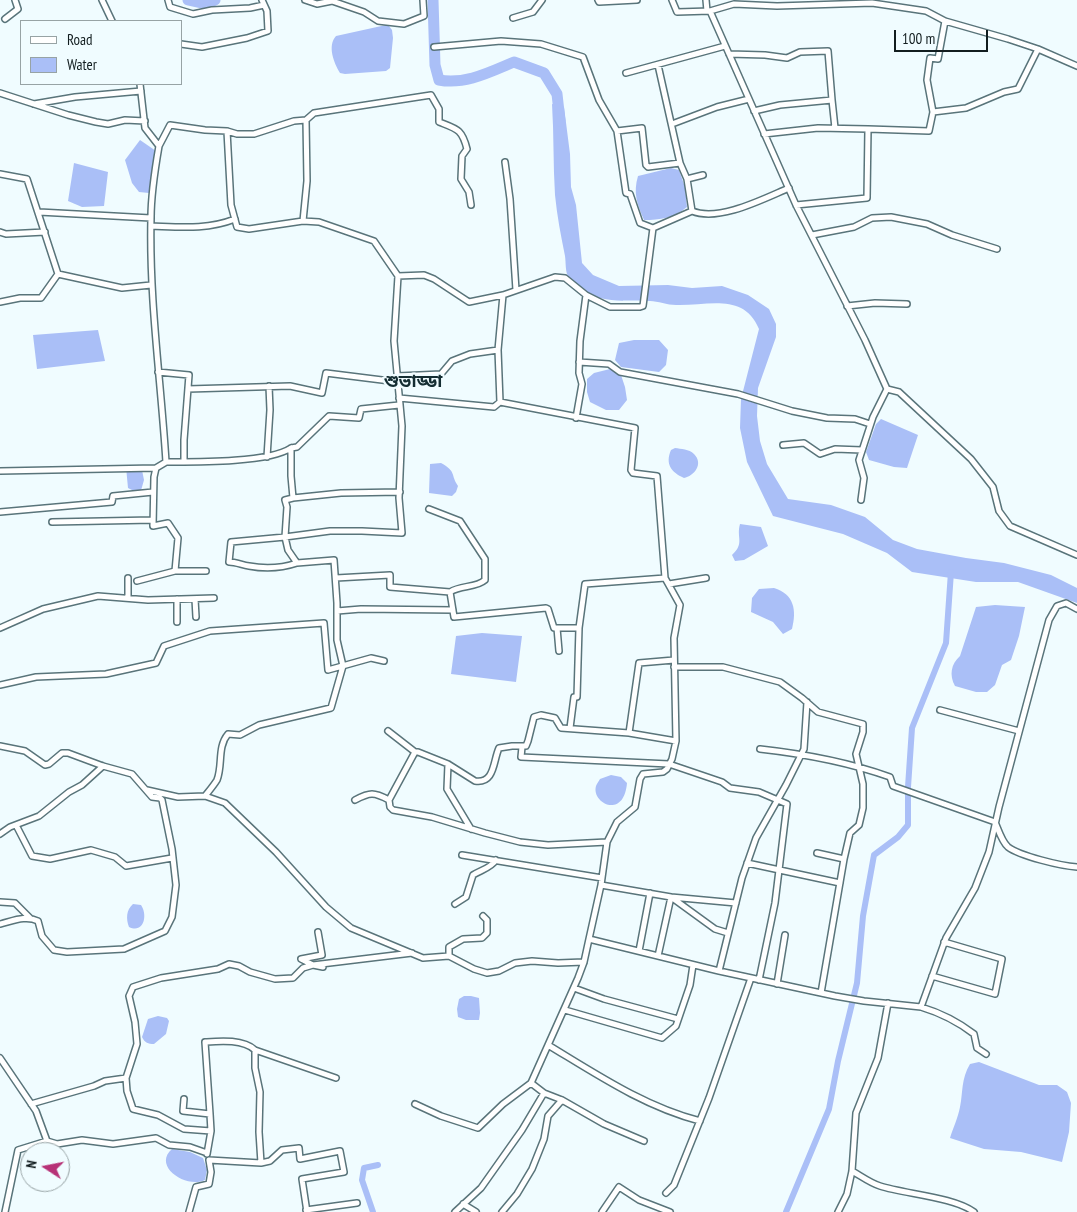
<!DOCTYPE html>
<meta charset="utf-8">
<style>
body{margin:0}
#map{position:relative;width:1077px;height:1212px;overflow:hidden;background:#f0fcff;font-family:"PT Sans Narrow",sans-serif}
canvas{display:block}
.legend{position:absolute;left:20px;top:20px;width:162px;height:65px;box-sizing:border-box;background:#f0fcff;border:1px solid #97a3a5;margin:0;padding:6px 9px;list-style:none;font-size:15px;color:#121d1f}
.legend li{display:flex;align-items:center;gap:10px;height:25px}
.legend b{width:25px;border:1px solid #97a3a5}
.north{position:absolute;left:20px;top:1142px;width:50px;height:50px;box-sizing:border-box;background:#f0fcff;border:1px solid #97a3a5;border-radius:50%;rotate:281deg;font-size:14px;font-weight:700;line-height:20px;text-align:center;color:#121d1f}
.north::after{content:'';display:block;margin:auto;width:18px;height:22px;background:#b73277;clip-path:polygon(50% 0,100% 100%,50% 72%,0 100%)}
.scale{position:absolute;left:894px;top:30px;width:94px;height:22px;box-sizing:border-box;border:2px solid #121d1f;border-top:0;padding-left:6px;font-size:15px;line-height:18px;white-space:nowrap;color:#121d1f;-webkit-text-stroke:4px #f0fcff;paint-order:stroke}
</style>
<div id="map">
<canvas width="1077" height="1212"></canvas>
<ul class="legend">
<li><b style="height:6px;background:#fff"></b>Road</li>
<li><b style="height:14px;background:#aabff7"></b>Water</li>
</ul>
<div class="north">N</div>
<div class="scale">100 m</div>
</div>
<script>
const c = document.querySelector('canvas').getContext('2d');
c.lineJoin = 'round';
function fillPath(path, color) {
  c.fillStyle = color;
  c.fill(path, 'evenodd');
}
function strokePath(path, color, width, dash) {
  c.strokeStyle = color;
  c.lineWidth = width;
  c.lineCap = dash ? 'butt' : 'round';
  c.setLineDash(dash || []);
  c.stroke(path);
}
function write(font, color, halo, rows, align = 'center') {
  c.font = font + ' "PT Sans Narrow","Noto Sans Bengali",sans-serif';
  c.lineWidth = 4.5;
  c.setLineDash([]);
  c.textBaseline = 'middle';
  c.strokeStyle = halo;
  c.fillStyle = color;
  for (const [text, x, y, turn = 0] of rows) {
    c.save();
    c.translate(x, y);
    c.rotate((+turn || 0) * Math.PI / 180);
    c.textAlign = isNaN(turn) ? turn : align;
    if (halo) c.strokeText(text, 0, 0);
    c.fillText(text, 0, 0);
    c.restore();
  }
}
const water = new Path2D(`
 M386 25 389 26 392 30 393 38 390 68 386 71 345 74 340 73C334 63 327 46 336 36Z
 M552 104 564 107 570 154 571 187 576 205 582 263 593 275 619 286 668 285 692 288 722 286 748 295 769 309 776 324V337L758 388 757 416 760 441 767 464 788 499 831 505 865 517 893 540 917 549 966 558 1004 563 1051 575 1077 588V603L1018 582H976L912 572 887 553 843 534 773 516 747 462 740 428 741 399 759 329C744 292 707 306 676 305 667 305 658 301 650 301 621 300 589 305 569 278 565 273 566 262 565 256 561 236 557 216 555 195 553 165 554 134 552 104Z
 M140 140 156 151 149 193 139 192 132 183 125 160Z
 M74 163 108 172 104 206 82 207 68 201Z
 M671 168 679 170 685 187 687 207C674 218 660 220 644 220 637 204 633 193 638 176Z
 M98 330 105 361 37 369 33 335Z
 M634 340H659L668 350 666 365 659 372 621 367 615 360 619 343Z
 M610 369 620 372 625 387 627 400 619 410H606L590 402 587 392V379L594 373Z
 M881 419 918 435 907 468 894 467 869 460 866 452 876 424Z
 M675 448C681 449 689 449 694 454 704 464 694 476 684 478 671 472 665 464 671 450Z
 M441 463C457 472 450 474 458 486L456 492 452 496 429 493 430 464Z
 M141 465 144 480 140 494 128 488 126 467Z
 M740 524 761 527 768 546 744 560 735 561 732 555C745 543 736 538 740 524Z
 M774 588C794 594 797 610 792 629L783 634 773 622 751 612 752 598 759 589Z
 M995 605 1025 607 1019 636 1011 660 1002 665 995 685 987 692H976L955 686C949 675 951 664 960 656L976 607Z
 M482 633 522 636 516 682 451 674 456 636Z
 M611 775 621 777 627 783C624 820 591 803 596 786 597 783 599 781 600 779Z
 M133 904 141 905C148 915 144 934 129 927 126 919 126 910 133 904Z
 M464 996H471L479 998 480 1013 479 1020H466L458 1017 457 1009 459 999Z
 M158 1016 167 1018 169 1021 166 1034 154 1044C148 1044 145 1043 142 1037L148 1019Z
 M979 1062 1039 1085H1057L1067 1092 1071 1103 1069 1132 1062 1162 1021 1152 984 1149 950 1138C953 1128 958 1118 960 1107 963 1092 961 1079 970 1064Z
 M172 1149 190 1152 203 1158 207 1170 205 1180C186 1189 152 1166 172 1149Z`);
const canal = new Path2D(`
 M373 1212 362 1180 364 1168 378 1165
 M786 1212 829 1109 838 1061 857 983 863 916 874 855 898 837 908 825V787L912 728 946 643 951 572`);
const river = new Path2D(`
 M188 0 206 4 215 0
 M433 0 435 65 439 80C465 85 490 72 514 62L544 73 557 94 560 121`);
const minor = new Path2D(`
 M102 0 112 21
 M168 0 170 7 193 14 212 10 250 8 264 5
 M305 0 317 4 332 1 364 12 378 21 404 24 424 16 423 0
 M598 0 599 2 637 0
 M672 0 677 12 710 11 796 205 865 340 887 389 899 392 971 459 993 487 999 511 1010 526 1077 555
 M706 0 707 11
 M710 11 734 4 777 6 872 3 926 11 945 21 1008 39 1038 49 1018 89 1004 92 966 108 933 112 929 131 868 129 867 198 796 205
 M513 18 533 12 542 0
 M5 19 18 9 15 0
 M181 44 202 47 247 38 268 31 267 11 262 0
 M434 47 501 41 541 44 583 57 599 100 617 131 626 193 630 194 640 223 653 228 692 211C719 222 763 199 789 188
 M1038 49 1077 66
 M729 54 765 55 787 58 800 52 828 51 832 100
 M658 65 680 163
 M626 73 725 46
 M140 84 145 128 159 146C155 169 151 193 151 218 149 300 161 381 166 462 195 462 268 463 291 448V476L293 498 285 500 287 507 285 537 330 531H362L402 533 399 498 402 426 394 341 398 276
 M0 93 68 115 96 122 108 124 125 120 145 121
 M34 104 75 97 141 91
 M754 111 780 105 832 100 835 128
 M933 112 927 80 930 58 938 59 945 21
 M672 124 717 107 749 99
 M227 131 237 134H254L294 121 306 120 314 113 431 95 439 109V122C457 129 462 129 467 149L462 156 461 179 469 192 471 205
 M617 131 642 128 646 165 648 167 680 163 687 179 692 211
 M764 134 818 128 868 129
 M159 146 170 125 205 130 227 131 231 205 237 227 249 229 303 221 319 222 374 241 398 276 424 275 434 279 469 302 503 295 555 277 565 278 586 295 610 307H640L643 306 653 228
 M505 162 510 199 516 290
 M0 174 27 179 58 274 122 288 151 285
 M687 179 703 175
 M39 212 151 218
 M303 221 307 181 306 120
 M151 226C180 227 207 230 235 219
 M0 232 6 234 45 232
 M812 235 854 227 872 218 891 217 927 224 952 235 997 249
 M503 295 498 350 500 402 635 428 631 470 633 473 657 476 665 578 680 605 674 638 676 741 672 759 667 769 663 772 643 774 640 779 635 807 617 822 607 842 601 885 589 939 719 971 835 996 864 1001 921 1007 946 938 975 888 989 852 999 807 1049 620 1057 606 1066 603 1077 609
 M0 302 20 298H41L58 274
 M847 306 875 303 907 304
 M579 362 609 364 620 372 738 394 792 411 827 418 855 419 870 424
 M158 372 189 375 184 440V462
 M398 376 441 374 452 361 470 354 498 350
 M188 389 290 386 322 393 326 373 398 382
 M399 398 494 407 500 402
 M576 418 582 384 579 373 580 341 586 295
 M783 445 804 443 820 454 835 449 862 450
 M291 448 297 447 329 416 359 418 361 409 399 405
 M267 457 270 410 269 386
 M166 462 156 468 154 477 153 526 168 523 178 538 175 571
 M0 471 156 468
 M293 498 341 493 400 492
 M861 500 864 478 859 460 873 417 887 389
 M429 509 460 521 485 559V580C476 588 461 585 450 592
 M0 512 112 502 113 496 153 492
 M52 522 153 520
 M128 578V598
 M336 578 390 575V587L450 592 454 617 546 608 548 609 554 628H579
 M137 581 175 571H206
 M669 584 706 578
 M195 599 196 617
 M337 611 361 609 453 610
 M177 622V599
 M0 628 43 609 98 596 148 600 214 598
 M557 628 559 651
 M674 667H723L780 682 802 698 818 712 863 724V732L856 754 863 784V808L859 825 850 833 844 859
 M0 685 36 677 106 674 156 663 164 646 210 631 324 623 328 670 371 658 384 661
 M940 710 1019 731
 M570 728 574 697H577L579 628 585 584 665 578
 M388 731 415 752H418L448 764 475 781C495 784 493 761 499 748L512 746H526L528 741 534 717 541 715 555 718 561 728 629 733 676 741
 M629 733 639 663 674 660
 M0 746 25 751 45 765 49 764 62 753H68L103 766 132 774 152 797 160 798 162 800 172 849 176 885 172 917 165 931 124 949 67 952 54 950 42 936 38 921C26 915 13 921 0 924
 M522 747 521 757 669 764 722 782 730 788 759 792 787 804 775 903 759 980
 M760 749C805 754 848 762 890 777L893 786 995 822C998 829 1002 842 1008 847 1020 856 1061 866 1077 867
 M448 764 447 789 471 829
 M147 790 178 797 205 796 225 803 276 852 326 907 351 928 423 958 449 956
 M205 796C209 791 214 785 217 780 223 765 217 747 228 734L240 735 259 725 331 708 343 666 337 640V603L334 560 297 563 288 550 285 537 231 542 229 562C236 562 242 565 249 566 265 569 282 568 297 563
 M355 800C370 792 374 792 389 800L390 807 393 810 432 817 485 833 520 842 548 845 607 842
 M389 800 415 752
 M16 825 32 856 50 859 91 850 115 857 126 866 172 858
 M0 834 10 827 39 816 69 792 82 785 103 766
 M817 853 844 859 821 993
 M462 855 602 878
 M747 863 840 883
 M601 885 671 897 715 929 728 933
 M0 902 15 903 30 918
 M455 904 466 897 473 875C481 870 491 868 496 860
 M483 916 487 920V933L482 938 463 939 449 947V956L474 969 487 973 499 971 515 963 532 961 558 963 584 962
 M318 932 322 955 301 959 313 965 412 953
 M589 939 584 962 578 978 531 1083 544 1093 562 1100 604 1124 644 1141
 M639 951 650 893
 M658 956 671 897 736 903
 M719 971 742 878 756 838 786 785 804 749 807 702
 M932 976 995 994 1002 959 944 942
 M777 984 785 935
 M574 988 604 999 678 1019
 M921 1007C941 1013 957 1021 974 1034L977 1048 986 1054
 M565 1010 662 1038 676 1026 690 985 693 965
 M548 1045C596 1074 645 1107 700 1121
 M255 1050 336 1078
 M0 1058 36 1111 47 1141 57 1144 82 1140 113 1144 156 1138 169 1145 190 1147 207 1153
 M184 1099 183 1111 210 1114 211 1131 207 1154
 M31 1104 94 1086 105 1081 126 1078
 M415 1104 441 1116 478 1128 503 1104 531 1083
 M210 1114 205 1042C220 1041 243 1039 255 1050V1068L260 1092 259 1132 261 1163
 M211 1131 184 1129 158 1115 133 1109 127 1091 126 1078 137 1044 135 1022 129 996 133 987 161 978 218 969 229 964 239 966 250 972 275 979 293 978 303 968 313 965 323 967
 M852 1171C861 1176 870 1183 880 1186 905 1194 954 1197 974 1212
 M666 1193 674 1185 709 1098 751 978
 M463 1204 476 1212
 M306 1210 357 1203
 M5 1212 18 1150 47 1141
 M189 1212 196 1187 209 1184 211 1172 209 1160 261 1163 270 1161 282 1150 299 1148 300 1159 340 1151 344 1172 302 1179 307 1212
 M455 1212 481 1188 522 1130 544 1093
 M502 1212 517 1194 532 1169 544 1139 548 1116 562 1100
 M602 1212 619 1187 639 1200 670 1212
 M838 1212 847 1194 852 1171 856 1113 878 1058 888 1003`);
const quarterNames = [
 ["শুভাড্ডা",413,382]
];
fillPath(water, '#aabff7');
strokePath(canal, '#aabff7', 6);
strokePath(river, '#aabff7', 11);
strokePath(minor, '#59747a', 8);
strokePath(minor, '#fff', 5);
write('bold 18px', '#142d32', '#f0fcff', quarterNames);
</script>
